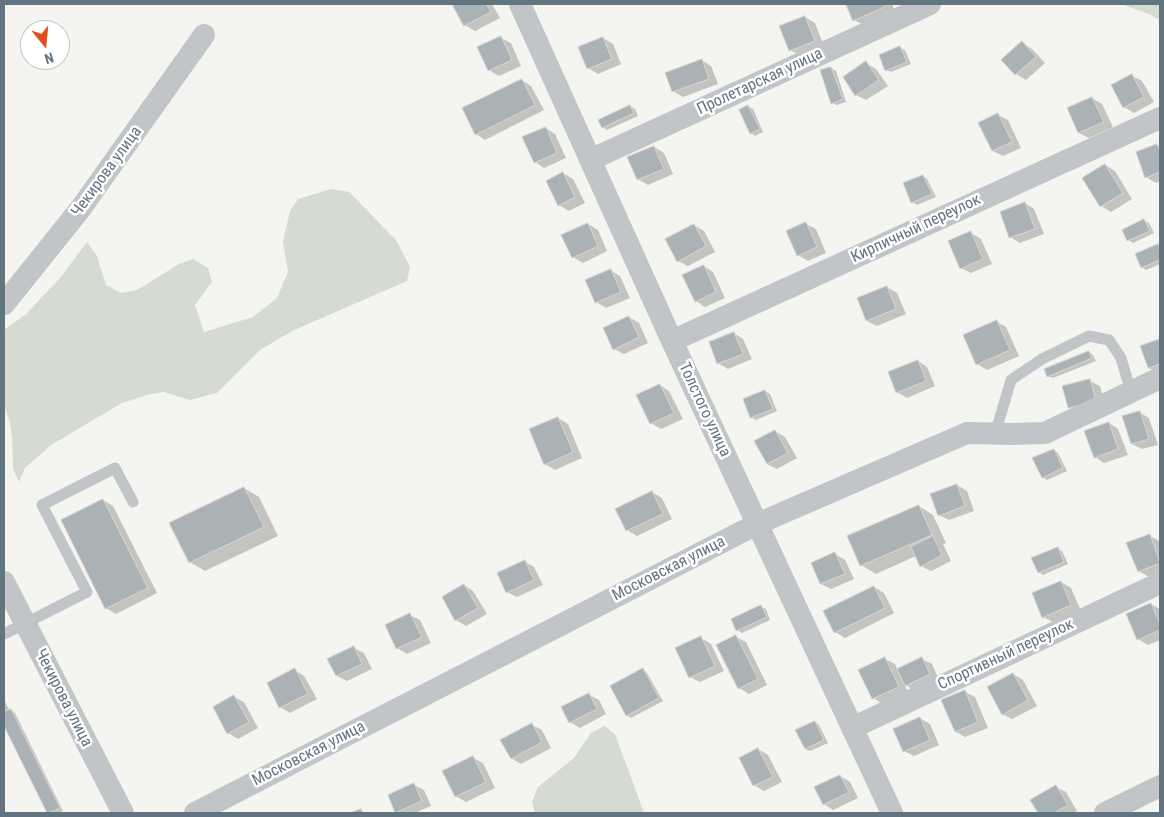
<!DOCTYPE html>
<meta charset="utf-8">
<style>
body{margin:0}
#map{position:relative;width:1164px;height:817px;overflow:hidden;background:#f4f4f0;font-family:"Roboto Condensed",sans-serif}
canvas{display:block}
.frame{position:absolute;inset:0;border:5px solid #637481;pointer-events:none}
.north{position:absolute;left:20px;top:20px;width:50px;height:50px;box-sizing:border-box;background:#fff;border:1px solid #c1c7cd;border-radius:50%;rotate:163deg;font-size:14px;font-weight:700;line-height:20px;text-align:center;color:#637481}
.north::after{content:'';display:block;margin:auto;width:18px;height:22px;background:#e24e22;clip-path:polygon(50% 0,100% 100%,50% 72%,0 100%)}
</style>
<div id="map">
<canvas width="1164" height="817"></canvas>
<div class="frame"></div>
<div class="north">N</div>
</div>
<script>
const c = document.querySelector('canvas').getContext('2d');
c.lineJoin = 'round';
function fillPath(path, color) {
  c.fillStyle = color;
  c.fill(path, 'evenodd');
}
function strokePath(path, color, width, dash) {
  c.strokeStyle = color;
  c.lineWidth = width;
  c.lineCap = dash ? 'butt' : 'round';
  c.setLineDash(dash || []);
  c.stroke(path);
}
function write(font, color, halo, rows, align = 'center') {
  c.font = font + ' "Roboto Condensed",sans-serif';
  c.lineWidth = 5;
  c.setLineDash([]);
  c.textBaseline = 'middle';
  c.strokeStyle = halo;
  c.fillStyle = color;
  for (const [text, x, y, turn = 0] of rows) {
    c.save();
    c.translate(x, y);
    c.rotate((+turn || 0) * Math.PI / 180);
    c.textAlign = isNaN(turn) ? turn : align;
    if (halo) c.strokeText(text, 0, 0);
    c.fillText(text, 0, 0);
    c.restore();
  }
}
const green = new Path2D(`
 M1121 4H1160V20L1149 14Z
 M331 189 349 192 396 240 410 267 407 281 292 331 260 350 217 393 190 400 164 392 150 394 122 403 51 445 25 468 19 482 13 469 12 439 10 423 4 404V330L26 314 60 278 87 242 97 256 106 285 121 293 137 290 179 264 193 259 208 268 212 282 195 305 204 332 253 317 277 298 288 272 283 242 290 211 298 199Z
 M604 726 615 734 644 813H535L532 802 538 787 574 758 591 733Z`);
const shadow = new Path2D(`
 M453 4H492L500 18 475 31 465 25Z
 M847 4H892L895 12 864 25 854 20Z
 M805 17 815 23 824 46 800 55 790 50Z
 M501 38 511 43 521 66 499 76 489 70Z
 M603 38 613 44 621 64 598 74 588 68Z
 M1022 43 1032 49 1045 63 1026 80 1016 74 1003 60Z
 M900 48 905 50 911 64 891 72 886 70Z
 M701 60 711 66 718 84 683 97 673 91Z
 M866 63 876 69 888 86 866 100 856 95Z
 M831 68 836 71 846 102 837 105 832 103Z
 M1132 76 1142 81 1154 102 1134 113 1124 107Z
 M522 80 531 86 544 110 485 140 476 134Z
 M1092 98 1102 104 1113 127 1089 138 1079 133 1069 109Z
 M630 106 635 109 638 116 607 130 603 127Z
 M748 106 753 109 763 132 755 136 751 133Z
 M998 115 1008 120 1021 148 1003 156 993 151 980 123Z
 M546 128 555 134 566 158 544 168 535 162Z
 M1157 145 1160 147V181L1156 183 1146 177Z
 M654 147 664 153 673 174 648 185 638 179Z
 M1105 165 1115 171 1132 199 1111 212 1101 206Z
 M563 173 573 179 585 203 569 211 559 205Z
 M923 176 927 179 936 197 917 205 912 202Z
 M1025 203 1034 209 1044 234 1020 243 1010 237Z
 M1144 221 1149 223 1154 233 1133 243 1128 240Z
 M588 224 598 230 607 251 583 263 573 257Z
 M806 224 816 229 826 253 808 261 798 255Z
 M694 225 704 231 715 252 688 266 678 261Z
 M971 233 981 239 992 264 971 273 961 268Z
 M1158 245 1160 246V264L1146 270 1142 267Z
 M704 266 713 272 725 298 705 307 696 301Z
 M610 270 620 276 630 298 606 308 596 302Z
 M887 287 897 293 906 314 877 326 867 321 859 299Z
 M629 317 639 323 648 343 624 354 614 349Z
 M997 322 1006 327 1019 356 987 370 977 364Z
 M734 333 743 339 752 359 728 369 718 363Z
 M1160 341V373H1159L1149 368 1142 346Z
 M1089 352 1093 355 1096 361 1053 378 1048 376Z
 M918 361 927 367 935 386 907 398 897 392Z
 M1090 381 1100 386 1105 406 1079 413 1069 407Z
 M660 385 669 391 683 419 661 429 651 423Z
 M765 391 770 394 777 411 756 420 751 417Z
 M1139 412 1149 418 1158 445 1142 449 1132 444Z
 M558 418 568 424 582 458 555 470 545 464Z
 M1109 423 1118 429 1128 455 1104 463 1095 457Z
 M775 431 785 437 797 458 777 469 767 464Z
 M1054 450 1058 453 1067 471 1047 480 1042 477Z
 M957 485 967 491 974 511 949 520 939 515Z
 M244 488 259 497 278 536 205 571 190 562Z
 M652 492 662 498 672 519 637 536 627 530Z
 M103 500 113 506 157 593 116 614 106 608Z
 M919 506 933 515 946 543 943 544 951 561 931 571 921 566 916 556 876 574 861 565Z
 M1150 536 1159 541 1160 543V572L1149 577 1139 571Z
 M1057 548 1062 551 1068 564 1043 575 1039 572Z
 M835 554 845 560 854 579 831 589 821 584 813 564Z
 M524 561 534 567 543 585 517 597 507 592Z
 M1061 582 1071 588 1081 611 1053 622 1043 617Z
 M464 585 473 591 487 614 466 626 456 620Z
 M874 587 884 593 894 613 845 638 835 632Z
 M1151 604 1160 609V640L1148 645 1138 639Z
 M761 607 766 609 770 620 742 633 737 630Z
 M410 615 420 620 431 643 407 654 397 648 387 626Z
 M736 637 746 642 767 685 749 694 739 688Z
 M701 638 711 644 724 671 700 682 690 677Z
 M354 648 364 653 372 669 347 681 337 676Z
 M885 659 895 664 898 670 922 659 932 664 939 680 916 691 904 684 908 692 883 704 873 698Z
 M295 670 304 676 317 699 290 713 280 707 268 684Z
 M643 670 647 673 663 701 631 718 627 715Z
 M1013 674 1023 680 1037 706 1012 719 1002 714Z
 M965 692 975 697 988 728 965 737 956 732Z
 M589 695 599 700 606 714 580 728 570 722Z
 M234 697 244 702 258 728 238 739 228 733Z
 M4 700 10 711 11 710 15 713 63 811 58 813H49L4 723Z
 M920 718 930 724 939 745 914 756 904 751Z
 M815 722 819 725 828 743 810 751 805 749Z
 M532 725 542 730 551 748 521 764 511 758Z
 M758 749 768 755 782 782 764 791 754 785 741 758Z
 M473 758 483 763 495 788 466 802 456 796Z
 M840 776 850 782 858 798 833 810 824 804Z
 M414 785 424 790 431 806 415 813H399L396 812Z
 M1056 787 1066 792 1077 811 1073 813H1039L1032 801Z`);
const building = new Path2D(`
 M452 4H486L491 12 464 26Z
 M846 4H885L886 6 853 21Z
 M805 16 815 41 789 51 779 26Z
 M501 36 512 60 488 71 477 47Z
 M603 37 612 59 587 69 578 47Z
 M1022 41 1036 57 1015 75 1001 60Z
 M900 46 907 62 885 71 879 55Z
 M702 59 709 79 672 92 665 73Z
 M866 61 879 80 855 96 843 77Z
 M831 67 843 99 831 104 820 70Z
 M1132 74 1144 97 1123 108 1111 85Z
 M522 79 535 105 475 135 462 108Z
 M1092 97 1104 122 1078 133 1067 108Z
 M630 105 634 113 602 128 598 120Z
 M748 105 760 129 750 134 739 110Z
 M998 113 1012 142 992 151 978 123Z
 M546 127 557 153 534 163 522 137Z
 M1157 144 1160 151V172L1145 178 1136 152Z
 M654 146 664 169 637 180 627 157Z
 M1105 164 1123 193 1100 207 1082 178Z
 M563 172 575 197 558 206 546 181Z
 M923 175 932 194 911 203 903 183Z
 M1025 202 1035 229 1009 238 1000 212Z
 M1144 219 1150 231 1127 241 1122 230Z
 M806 222 817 247 797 256 786 231Z
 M588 223 598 246 572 258 561 235Z
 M694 224 706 246 677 262 665 239Z
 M971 231 983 259 960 269 948 241Z
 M1158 244 1160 248V260L1141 268 1135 254Z
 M704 265 716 292 695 302 682 275Z
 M611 269 621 292 595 303 585 280Z
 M887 286 896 309 866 321 857 298Z
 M629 316 639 337 613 350 603 328Z
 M997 320 1010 350 976 365 963 335Z
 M734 332 743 354 717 364 709 342Z
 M1160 339V364L1148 368 1140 346Z
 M1089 351 1092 358 1047 377 1044 369Z
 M918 360 926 381 896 393 888 372Z
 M1090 379 1096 401 1068 408 1062 386Z
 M660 384 674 413 650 424 636 395Z
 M765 390 773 409 750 418 743 399Z
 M1140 411 1149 439 1131 444 1122 416Z
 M558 417 573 452 544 465 529 429Z
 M1109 422 1118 449 1094 458 1084 431Z
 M775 430 788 453 767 464 754 441Z
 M1054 449 1063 468 1042 478 1032 458Z
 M957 484 965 506 938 516 930 494Z
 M244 487 264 527 189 563 169 523Z
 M652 491 663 514 626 531 615 509Z
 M103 499 148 588 105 609 61 520Z
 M919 505 932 535 860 566 847 536Z
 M1150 534 1160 563 1138 572 1126 543Z
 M933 536 942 555 920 567 911 547Z
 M1058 547 1064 562 1038 573 1031 558Z
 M835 552 845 574 820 584 811 563Z
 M525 560 534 580 506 593 497 573Z
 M1061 581 1071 605 1042 618 1032 593Z
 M464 584 478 608 455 621 442 597Z
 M874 586 885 608 834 633 823 611Z
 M1151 603 1160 624V630L1137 640 1126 614Z
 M761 605 767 617 736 631 731 619Z
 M410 613 422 637 396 649 385 625Z
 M736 635 758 679 738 689 716 645Z
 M701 636 715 666 689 678 675 648Z
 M354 646 362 664 336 676 327 659Z
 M885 657 899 687 872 699 858 670Z
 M922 657 930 674 905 686 897 669Z
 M295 668 308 694 279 708 267 683Z
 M643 668 659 698 626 716 610 686Z
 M1013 673 1028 700 1002 715 987 687Z
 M965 690 978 722 955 732 941 700Z
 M589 693 597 709 569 723 561 707Z
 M234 695 249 722 227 734 213 707Z
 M11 709 60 808 49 813H47L4 726V712Z
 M920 717 930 740 903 752 893 729Z
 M815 721 824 740 805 749 795 730Z
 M532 723 542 742 511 759 500 740Z
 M758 748 773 777 753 786 739 758Z
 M473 756 486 782 455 797 442 771Z
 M840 775 849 792 823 805 814 787Z
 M414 783 422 801 395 813 388 795Z
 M1056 785 1068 805 1054 813H1038L1030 800Z
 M361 809 363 813H350Z`);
const lane = new Path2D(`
 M995 434 1011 380 1042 359 1089 336 1109 340 1121 358 1131 392
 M4 634 87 592 42 505 115 468 133 502`);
const street = new Path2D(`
 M520 4 672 341 892 813
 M590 160 930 4
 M4 304 81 208 204 35
 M672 341 1160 118
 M4 582 123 813
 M852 728 1160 583
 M195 813 757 524 967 433 1012 434 1045 433 1160 378
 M1105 813 1160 786`);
const streetNames = [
 ["Пролетарская улица",760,82,-25],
 ["Чекирова улица",107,172,-54],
 ["Кирпичный переулок",916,229,-25],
 ["Толстого улица",704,410,65],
 ["Московская улица",669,569,-27],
 ["Спортивный переулок",1006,655,-25],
 ["Чекирова улица",63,698,63],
 ["Московская улица",309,754,-27]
];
fillPath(green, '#d5dbd1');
fillPath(shadow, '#0003');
fillPath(building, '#aab2b6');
strokePath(building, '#d5d5d3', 1);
strokePath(lane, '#c1c5c8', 11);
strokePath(street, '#c1c5c8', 22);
write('16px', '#637481', '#fff', streetNames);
</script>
